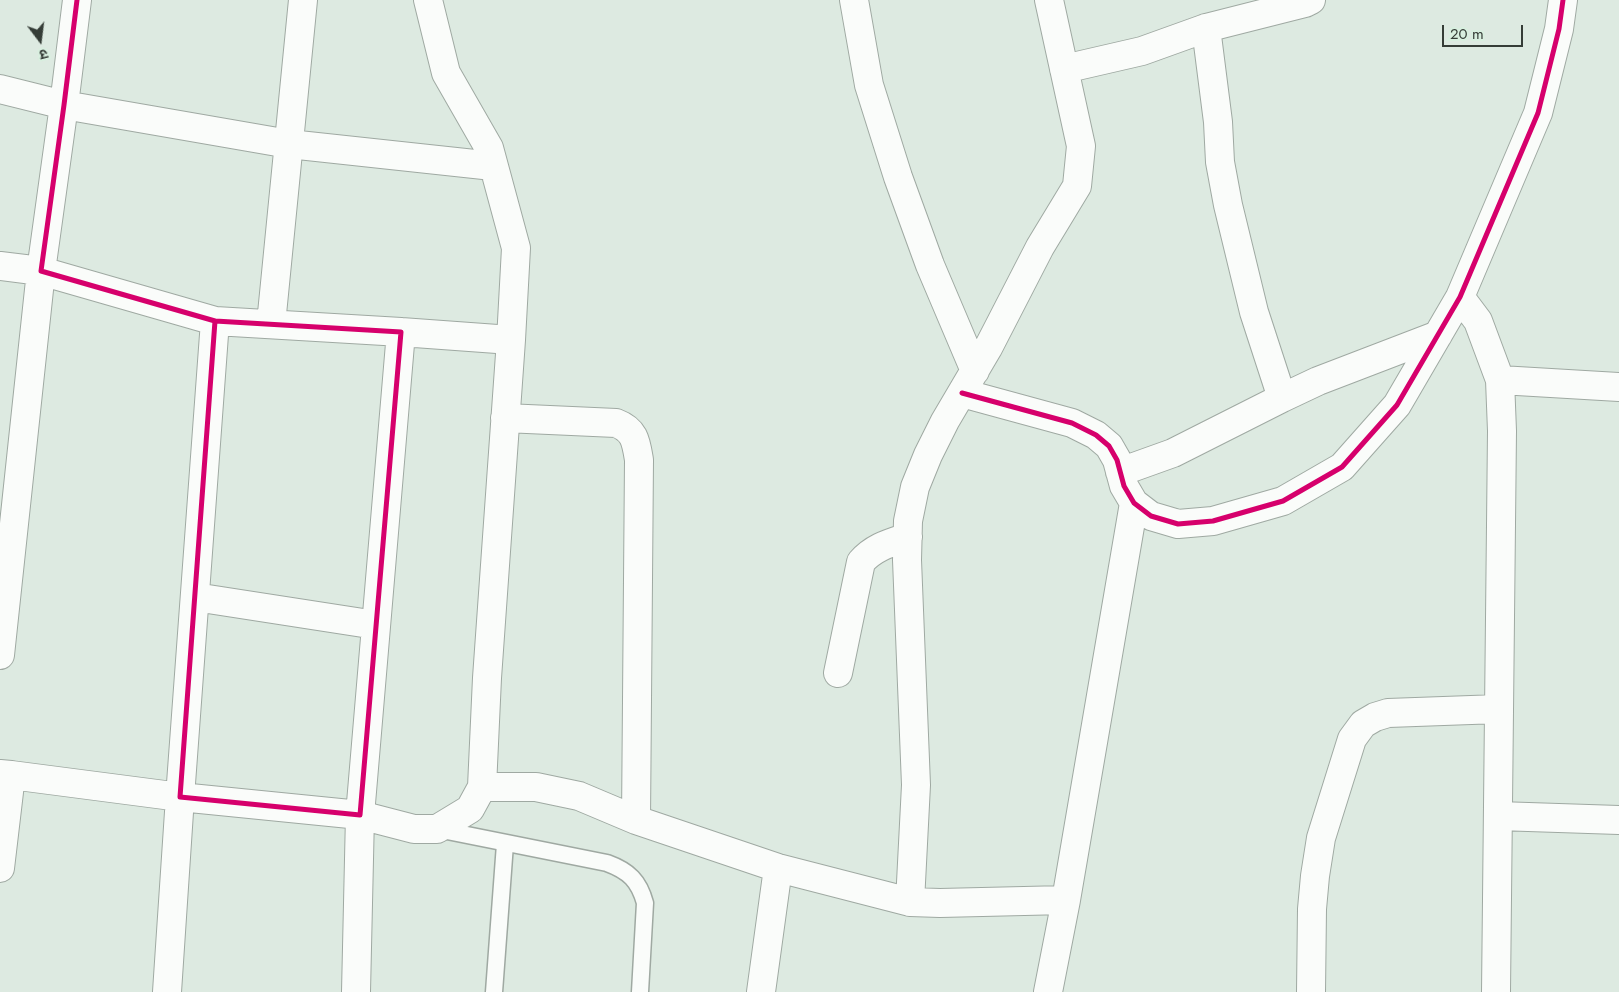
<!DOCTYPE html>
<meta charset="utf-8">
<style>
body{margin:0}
#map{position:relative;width:1619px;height:992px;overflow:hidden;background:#ddeae1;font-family:Jost,"Noto Sans Devanagari",sans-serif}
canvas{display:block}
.north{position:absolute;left:15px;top:15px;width:50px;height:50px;-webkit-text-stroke:4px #d8efdf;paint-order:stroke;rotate:165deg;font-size:14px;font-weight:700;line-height:20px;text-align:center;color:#353d37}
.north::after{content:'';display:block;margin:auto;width:18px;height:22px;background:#353d37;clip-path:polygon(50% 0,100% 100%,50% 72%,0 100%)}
.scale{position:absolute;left:1442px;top:25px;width:81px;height:22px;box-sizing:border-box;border:2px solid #353d37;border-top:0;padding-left:6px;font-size:15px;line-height:18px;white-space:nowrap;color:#353d37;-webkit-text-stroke:4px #d8efdf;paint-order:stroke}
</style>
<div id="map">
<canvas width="1619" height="992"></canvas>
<div class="north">उ</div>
<div class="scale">20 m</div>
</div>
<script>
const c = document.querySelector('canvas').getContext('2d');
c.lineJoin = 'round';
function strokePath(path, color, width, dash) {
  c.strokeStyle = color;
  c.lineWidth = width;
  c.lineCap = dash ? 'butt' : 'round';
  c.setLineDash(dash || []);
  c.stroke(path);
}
const service = new Path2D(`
 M437 829 607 863C629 871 639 881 645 903L640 992
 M494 992 505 844`);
const minor = new Path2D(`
 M77 0 64 105 41 271 215 321 180 797 360 815 401 332 215 321
 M854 0 869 85 898 177 930 265 975 371
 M1206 28 1218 122 1220 162 1228 205 1254 312 1282 398
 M1064 69 1142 51 1206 28 1305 3 1311 0
 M0 89 64 105 289 144 493 166
 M0 266 41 271 0 655
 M1460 297 1478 321 1500 380 1502 431 1496 992
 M271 324 303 0
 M401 332 511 340 516 248 489 148 446 73 428 0
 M1500 380 1619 387
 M962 393 1072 423 1096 435 1109 446 1117 460 1124 486 1134 503 1151 516 1178 524 1213 521 1283 501 1342 467 1397 405 1460 297 1538 113 1559 29 1563 0
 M505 418 616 423C635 430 636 442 639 460L636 820
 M1120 472 1173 453 1282 398 1318 381 1438 335
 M195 597 376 625
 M838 673 861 562C874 547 890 543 908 537
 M0 774 11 775 0 868
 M11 775 180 797 167 992
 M482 787 487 678 511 340
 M1498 816 1619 820
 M910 902 916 785 907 560 908 521 915 487 928 455 945 421 988 348 1040 247 1077 186 1081 146 1049 0
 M356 992 360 815 414 829H437L470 809 482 787H536L579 796 636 820 778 868 910 902 940 903 1066 900
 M761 992 778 868
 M1048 992 1066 900 1134 503
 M1311 992 1312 909 1315 876 1321 838 1352 739 1363 724 1375 717 1388 713 1499 709`);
const cycleway = new Path2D(`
 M77 0 64 105 41 271 215 321 180 797 360 815 401 332 215 321
 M962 393 1072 423 1096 435 1109 446 1117 460 1124 486 1134 503 1151 516 1178 524 1213 521 1283 501 1342 467 1397 405 1460 297 1538 113 1559 29 1563 0`);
strokePath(service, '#9fa9a2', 19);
strokePath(minor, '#9fa9a2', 30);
strokePath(service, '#fafcfa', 16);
strokePath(minor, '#fafcfa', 28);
strokePath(cycleway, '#d6006c', 5);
</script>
